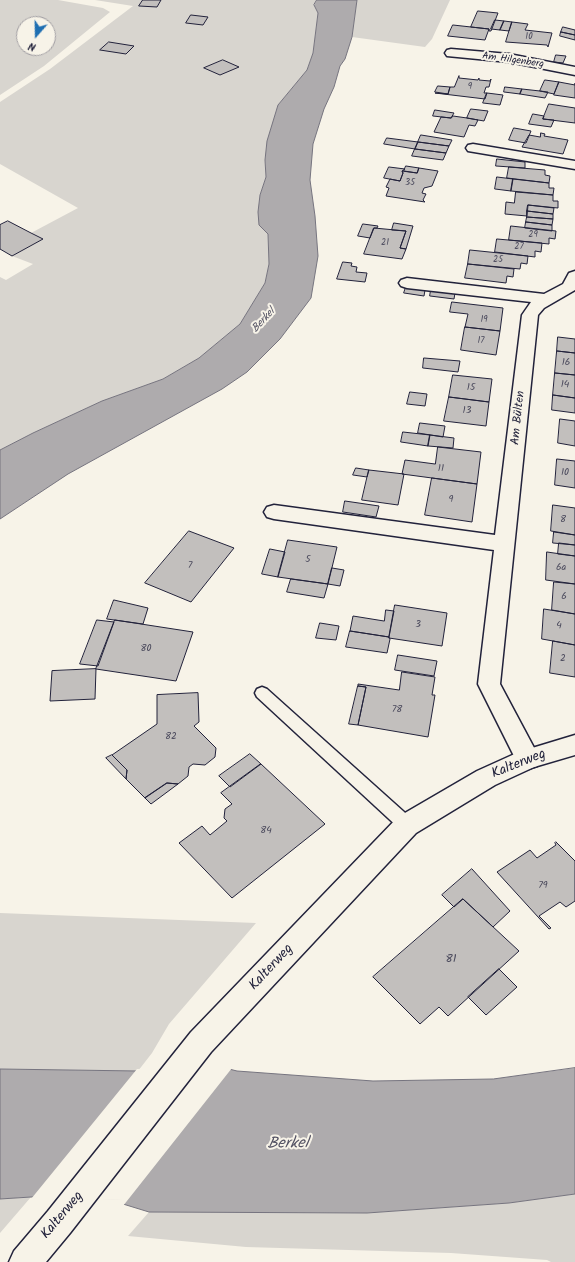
<!DOCTYPE html>
<meta charset="utf-8">
<style>
body{margin:0}
#map{position:relative;width:575px;height:1262px;overflow:hidden;background:#f7f3e8;font-family:Kalam,sans-serif}
canvas{display:block}
.north{position:absolute;left:16px;top:16px;width:40px;height:40px;box-sizing:border-box;background:#f7f3e8;border:1px solid #a29fa3;border-radius:50%;rotate:200deg;font-size:11px;font-weight:700;line-height:16px;text-align:center;color:#22223b}
.north::after{content:'';display:block;margin:auto;width:14px;height:18px;background:#1f6fb2;clip-path:polygon(50% 0,100% 100%,50% 72%,0 100%)}
</style>
<div id="map">
<canvas width="575" height="1262"></canvas>
<div class="north">N</div>
</div>
<script>
const c = document.querySelector('canvas').getContext('2d');
c.lineJoin = 'round';
function fillPath(path, color) {
  c.fillStyle = color;
  c.fill(path, 'evenodd');
}
function strokePath(path, color, width, dash) {
  c.strokeStyle = color;
  c.lineWidth = width;
  c.lineCap = dash ? 'butt' : 'round';
  c.setLineDash(dash || []);
  c.stroke(path);
}
function write(font, color, halo, rows, align = 'center') {
  c.font = font + ' Kalam,sans-serif';
  c.lineWidth = 4;
  c.setLineDash([]);
  c.textBaseline = 'middle';
  c.strokeStyle = halo;
  c.fillStyle = color;
  for (const [text, x, y, turn = 0] of rows) {
    c.save();
    c.translate(x, y);
    c.rotate((+turn || 0) * Math.PI / 180);
    c.textAlign = isNaN(turn) ? turn : align;
    if (halo) c.strokeText(text, 0, 0);
    c.fillText(text, 0, 0);
    c.restore();
  }
}
const green = new Path2D(`
 M0 0H58L103 8 110 12 44 66 0 95ZM24 24H48V48H24Z
 M95 0H317L314 5 318 13 313 53 307 70 278 105 265 160 266 177 260 195 259 225 268 234 269 264 265 283 240 324 199 358 163 379 102 401 33 433 0 450V277L6 280 33 264 12 256 43 239 31 233 78 208 0 164V102L50 69 133 6Z
 M357 0H450L432 39 425 47 352 37Z
 M0 913 256 923 169 1024 152 1053 138 1071 0 1069Z
 M575 1194V1262H551L547 1260 451 1253 246 1247 128 1236 149 1212 367 1213 509 1203Z
 M31 1197 0 1233V1199Z`);
const water = new Path2D(`
 M317 0H357L352 37 345 59 340 66 334 87 324 109 313 144 310 180 315 216 318 256 311 298 280 339 247 372 222 389 68 474 0 519V450L33 433 102 401 163 379 199 358 240 324 265 283 269 264 268 234 259 225 258 212 260 195 266 177 265 160 267 141 278 105 307 70 313 53 318 13 314 5Z
 M575 1068V1194L509 1203 367 1213 149 1212 123 1204 126 1199 31 1197 0 1199V1069L138 1071 229 1069 237 1071 373 1081 493 1079Z`);
const pier = new Path2D(`
 M229 1067 232 1068 123 1206 121 1204 123 1200 31 1199 137 1069Z`);
const building = new Path2D(`
 M143 0H161L157 7 139 6Z
 M478 11 498 13 491 31H489V29L471 27Z
 M191 15 208 17 203 25 186 23Z
 M495 20 504 21 500 30 491 29Z
 M504 21 512 22 509 31 500 30Z
 M512 22 528 24 525 30 552 33 548 47 547 45 506 42Z
 M453 25 489 29 485 40 448 36Z
 M563 27 575 30V35L561 32Z
 M561 32 575 35V40L560 36Z
 M109 42 134 46 126 54 100 50Z
 M556 55 566 56 563 63 554 62Z
 M223 60 239 67 220 75 204 68Z
 M459 76V78L478 80 479 78V80L490 81 491 79 489 87H486L484 93H487L485 99 435 93 448 94 450 87H454Z
 M545 80 559 82 554 94 540 91Z
 M559 82 575 85V83V98L554 95Z
 M438 86 450 87 448 94 435 92Z
 M505 87 522 89 520 94 504 92Z
 M522 89 540 91 548 92 545 98 520 94Z
 M487 93 503 95 500 105 483 103Z
 M549 104 575 108V123L543 119Z
 M471 109 488 111 484 121 467 118Z
 M435 110 454 113 451 118 433 116Z
 M533 114 544 116 543 119 554 120 551 127 529 124Z
 M453 116 467 118 478 120 475 126 469 125 464 137 434 132 441 117 451 118Z
 M514 128 531 131 526 143 509 140Z
 M541 133 545 134 544 136 568 140 563 154 522 147 529 135 540 137Z
 M421 135 452 140 449 146 418 142Z
 M387 138 418 142 415 149 384 144Z
 M418 142 449 146 446 153 415 149Z
 M415 149 446 153 443 160 412 156Z
 M497 159 525 162V168L496 166Z
 M406 166 419 168 417 173 404 171Z
 M389 167 405 169 402 171 403 173 400 181 384 178Z
 M509 167 545 170V175L550 176 549 183 507 178Z
 M419 168 438 171 432 186 424 188 422 193 426 194 423 200 425 202 386 196 389 188 386 187 390 179 400 181 403 173 402 171 417 173Z
 M497 177 513 179 511 191 495 189Z
 M513 179 549 183V188H554L553 195 511 191Z
 M516 192 553 195V201H558V208L528 205 527 216 505 214 506 202 514 203Z
 M528 205 554 208 553 214 527 211Z
 M527 211 553 214V219L527 217Z
 M527 217 553 219 552 225 526 222Z
 M8 221 31 233 43 239 12 256 0 249V225Z
 M526 222 552 225V231L525 228Z
 M394 223 413 226 406 249 400 248 406 231 392 230Z
 M363 224 378 226 377 228H374L370 238 358 236Z
 M511 226 556 231 555 239 549 238V244L509 240Z
 M374 228 406 231 400 248 406 249 402 259 364 254Z
 M497 239 542 243 541 252 535 251V257L495 252Z
 M470 250 528 256 527 264 521 263 520 269 468 264Z
 M343 262 352 263 351 266 357 267 356 272 367 273 365 282 337 279Z
 M468 264 514 269 513 277 507 276 506 283 465 278Z
 M406 287 425 290 424 296 404 293Z
 M431 290 455 293 454 299 430 296Z
 M452 302 503 308 500 331 465 327 468 314 450 312Z
 M465 327 500 331 496 355 461 350Z
 M558 337 575 339V353L557 351Z
 M557 351 575 353V375L555 373Z
 M424 358 460 361 458 372 423 368Z
 M555 373 575 375V398L553 395Z
 M453 375 492 379 489 402 449 397Z
 M410 392 427 394 425 406 407 404Z
 M553 395 575 398V413L552 410Z
 M449 397 489 402 486 426 444 421Z
 M560 419 575 421V446L558 443Z
 M420 423 445 426 443 437 418 433Z
 M403 432 430 435 428 446 401 442Z
 M430 435 454 438 453 448 428 446Z
 M438 447 481 452 477 484 402 474 405 460 435 464Z
 M557 459 575 461V488L555 485Z
 M356 468 369 470 367 477 353 475Z
 M369 470 404 474 398 505 362 500Z
 M432 478 477 484 472 522 425 515Z
 M345 501 379 506 376 517 343 512Z
 M553 505 575 508V535L551 531Z
 M189 531 234 548 191 602 145 583Z
 M554 532 575 535V545L553 543Z
 M288 540 337 547 328 584 278 577Z
 M559 543 575 545V556L558 554Z
 M270 549 285 552 278 577 262 574Z
 M547 552 575 556V584L546 580Z
 M332 568 344 570 340 586 328 584Z
 M291 579 328 584 324 598 287 592Z
 M554 582 575 584V614L552 610Z
 M114 600 148 608 143 624 107 619Z
 M395 605 447 613 442 646 389 638Z
 M544 609 575 614V645L542 639Z
 M386 610 394 611 389 637 350 631 353 616 384 621Z
 M97 620 114 622 98 666 80 664Z
 M115 620 193 632 176 681 96 669Z
 M320 623 339 626 336 640 316 638Z
 M350 631 389 637 390 639 387 653 346 647Z
 M553 641 575 645V677L550 673Z
 M398 655 437 661 434 676 395 670Z
 M96 669 95 699 50 701 52 671Z
 M402 672 435 677 432 695H435L428 737 358 725 366 687 358 686V684L399 690Z
 M358 686 366 687 358 725 349 724Z
 M198 693 199 722 194 726 216 748 215 757 205 765 193 764 189 767 188 776 178 784 167 783 145 798 126 779 127 770 112 755 157 724V695Z
 M250 754 261 764 230 787 219 776Z
 M112 755 127 770 126 779 106 758Z
 M261 764 325 824 232 898 179 843 202 826 210 835 227 821 224 818 225 809 232 804 221 793Z
 M167 783 178 784 151 804 145 798Z
 M556 842 575 861V901L566 907 560 902 539 916 551 928 549 929 497 872 530 850 537 858 556 845 555 843Z
 M472 869 510 911 493 927 463 899 454 907 442 895Z
 M463 899 519 951 448 1016 439 1007 420 1024 373 977Z
 M499 969 517 987 486 1015 468 997Z`);
const lane = new Path2D(`
 M262 687 267 689 413 820 415 825 413 830 407 832 401 830 257 697 255 693 257 689Z`);
const street = new Path2D(`
 M451 49 509 54 575 67V75L509 62 447 56 445 53 447 50Z
 M473 144 575 161V169L468 151 466 148 468 145Z
 M575 271V290L544 308 538 315 500 684 540 759 537 766 528 769 519 766 478 684 494 550 274 519 267 517 264 512 267 507 274 505 495 535 522 315 531 302 407 288 401 286 399 283 401 280 407 278 544 294 563 284 569 273Z`);
const secondary = new Path2D(`
 M575 735V755L534 767 495 785 416 833 211 1052 70 1233 46 1262H9L14 1251 48 1211 191 1032 398 817 477 771 519 752Z`);
const farNumbernames = [
 ["10",529,37],
 ["9",470,87],
 ["35",410,183],
 ["29",533,235],
 ["21",385,243],
 ["27",519,247],
 ["25",498,260],
 ["19",484,320],
 ["17",481,341]
];
const farStreetnames = [
 ["Am Hilgenberg",513,61,8]
];
const numberNames = [
 ["16",566,363],
 ["14",565,385],
 ["15",471,388],
 ["13",467,411],
 ["11",441,469],
 ["10",565,473],
 ["9",451,500],
 ["8",563,520],
 ["5",308,560],
 ["7",190,566],
 ["6a",561,568],
 ["6",564,597],
 ["3",418,625],
 ["4",559,626],
 ["80",146,649],
 ["2",563,659],
 ["78",397,710],
 ["82",171,737],
 ["84",266,831],
 ["79",543,886]
];
const farWaternames = [
 ["Berkel",264,321,-47]
];
const streetNames = [
 ["Am Bülten",519,418,-84]
];
const nearNumbernames = [
 ["81",451,960]
];
const nearStreetnames = [
 ["Kalterweg",519,765,-22],
 ["Kalterweg",272,968,-47],
 ["Kalterweg",63,1216,-50]
];
const nearWaternames = [
 ["Berkel",288,1145,-1]
];
fillPath(green, '#d8d5cf');
fillPath(water, '#aeabad');
strokePath(water, '#76747f', 1);
fillPath(pier, '#f7f3e8');
fillPath(building, '#c2bfbd');
strokePath(building, '#22223b', 1);
strokePath(lane, '#22223b', 3);
strokePath(street, '#22223b', 3);
strokePath(secondary, '#22223b', 3);
fillPath(lane, '#f7f3e8');
fillPath(street, '#f7f3e8');
fillPath(secondary, '#f7f3e8');
write('9px', '#4a495c', null, farNumbernames);
write('10px', '#22223b', '#f7f3e8', farStreetnames);
write('10px', '#4a495c', null, numberNames);
write('italic 11px', '#535263', '#f7f3e8', farWaternames);
write('12px', '#22223b', '#f7f3e8', streetNames);
write('12px', '#4a495c', null, nearNumbernames);
write('14px', '#22223b', '#f7f3e8', nearStreetnames);
write('italic 16px', '#535263', '#f7f3e8', nearWaternames);
</script>
